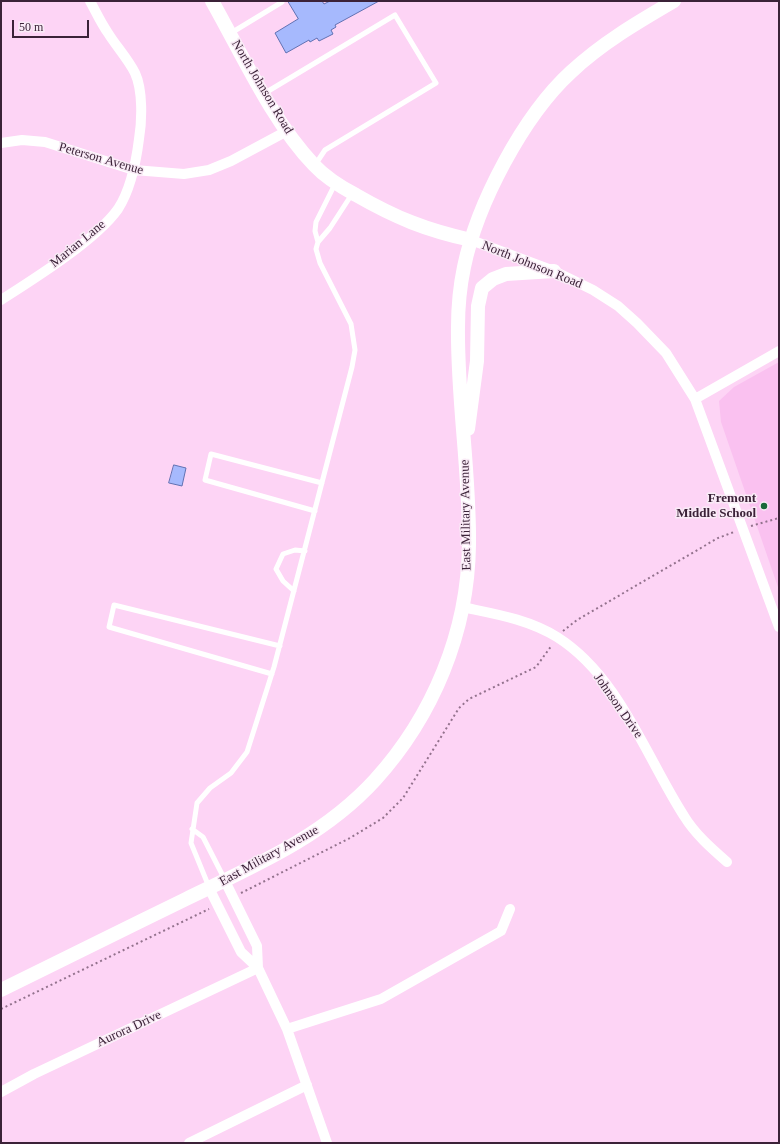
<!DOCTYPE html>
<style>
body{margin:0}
#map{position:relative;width:780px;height:1144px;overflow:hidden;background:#fdd4f5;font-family:Georgia,serif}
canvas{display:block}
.frame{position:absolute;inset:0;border:2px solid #3b2238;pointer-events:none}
.scale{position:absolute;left:12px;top:20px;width:77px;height:18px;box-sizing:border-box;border:2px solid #3b2238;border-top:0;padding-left:5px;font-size:12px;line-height:14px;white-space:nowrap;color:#3b2238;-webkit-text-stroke:3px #f9ebf6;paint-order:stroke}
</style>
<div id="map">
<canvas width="780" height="1144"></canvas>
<div class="frame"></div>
<div class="scale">50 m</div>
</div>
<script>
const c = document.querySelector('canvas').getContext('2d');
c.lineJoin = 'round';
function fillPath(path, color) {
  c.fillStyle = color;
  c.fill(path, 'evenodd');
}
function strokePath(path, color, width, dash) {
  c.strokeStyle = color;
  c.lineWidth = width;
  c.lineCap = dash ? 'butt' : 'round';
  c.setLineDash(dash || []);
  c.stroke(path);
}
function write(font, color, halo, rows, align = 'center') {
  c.font = font + ' Georgia,serif';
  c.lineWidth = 3;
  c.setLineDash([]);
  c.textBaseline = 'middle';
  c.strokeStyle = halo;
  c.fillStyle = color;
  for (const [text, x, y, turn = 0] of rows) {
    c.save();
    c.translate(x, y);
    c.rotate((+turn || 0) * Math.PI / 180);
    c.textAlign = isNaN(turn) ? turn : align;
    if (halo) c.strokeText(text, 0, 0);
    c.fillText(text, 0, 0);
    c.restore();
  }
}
const built = new Path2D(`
 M779 362V590L721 422 719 401 734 387Z`);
const building = new Path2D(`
 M288 1H322L324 4 330 1H379L335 25 336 27 331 30 333 34 319 41 317 38 310 42 309 40 286 53 275 33 298 19Z
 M174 465 186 468 182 486 169 483Z`);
const path = new Path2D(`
 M751 526 779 518
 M563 631 577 620 718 538 734 532
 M241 893 350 838 383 818 403 798 459 708 469 699 536 667 552 645
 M1 1009 209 909`);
const service = new Path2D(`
 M231 33 282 2
 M265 93 395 15 436 83 325 150 315 165
 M318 242 330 228 352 194
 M315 511 205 480 211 454 322 483
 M294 591 283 581 276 569 283 554 295 550 305 551
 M272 674 109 627 114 605 280 646
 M192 829 203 837 225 880
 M209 887 191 843 197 803 210 788 231 773 247 752 274 667 352 367 355 350 351 324 320 263 316 249 318 242 315 231 316 222 335 184`);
const minor = new Path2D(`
 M1 143 22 140 45 142 134 170 184 174 209 170 231 161 287 131
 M471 240 554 271 593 290 618 306 637 323 666 353 695 399 779 627
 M1 300C34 279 96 240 118 209 131 189 136 163 139 139 142 121 143 90 135 73 128 59 116 46 108 33 101 23 96 12 90 1
 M695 399 779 351
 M462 607C495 614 528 619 557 637 619 676 646 757 684 816 695 834 711 848 727 862
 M225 881 257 946 258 968 287 1029 327 1143
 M209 888 241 952 258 968
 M287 1029 381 999 501 931 510 909
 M1 1092 34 1074 258 968
 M189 1143 307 1085`);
const secondary = new Path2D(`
 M212 1C242 54 272 121 314 165 326 178 341 187 356 195 396 218 426 230 471 240
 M468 429 477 361 478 306 482 288 493 279 506 274 554 271
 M1 990C62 960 124 929 186 899 254 866 323 837 375 780 433 716 468 632 469 545 470 472 457 399 458 327 458 307 460 286 464 267 477 204 523 116 571 72 602 43 638 22 674 1`);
const markers = [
 [764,506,4,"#19693a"]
];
const streetNames = [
 ["North Johnson Road",262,87,59],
 ["Peterson Avenue",101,159,16],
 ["Marian Lane",78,244,-39],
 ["North Johnson Road",532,265,22],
 ["East Military Avenue",466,515,-91],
 ["Johnson Drive",618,706,55],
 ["East Military Avenue",269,856,-29],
 ["Aurora Drive",129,1029,-25]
];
const poiNames = [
 ["Fremont",756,499],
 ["Middle School",756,514]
];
fillPath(built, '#fac1f0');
fillPath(building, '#a6b9fd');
strokePath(building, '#6171b2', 1);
strokePath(path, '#93728d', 2, [2, 3]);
strokePath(service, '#fff', 5);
strokePath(minor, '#fff', 10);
strokePath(secondary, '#fff', 14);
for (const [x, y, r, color] of markers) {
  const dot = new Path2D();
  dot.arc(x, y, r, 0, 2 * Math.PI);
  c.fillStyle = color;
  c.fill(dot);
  strokePath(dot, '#f9ebf6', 1.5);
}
write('13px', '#3b2238', '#f9ebf6', streetNames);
write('bold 13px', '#3b2238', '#f9ebf6', poiNames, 'right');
</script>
